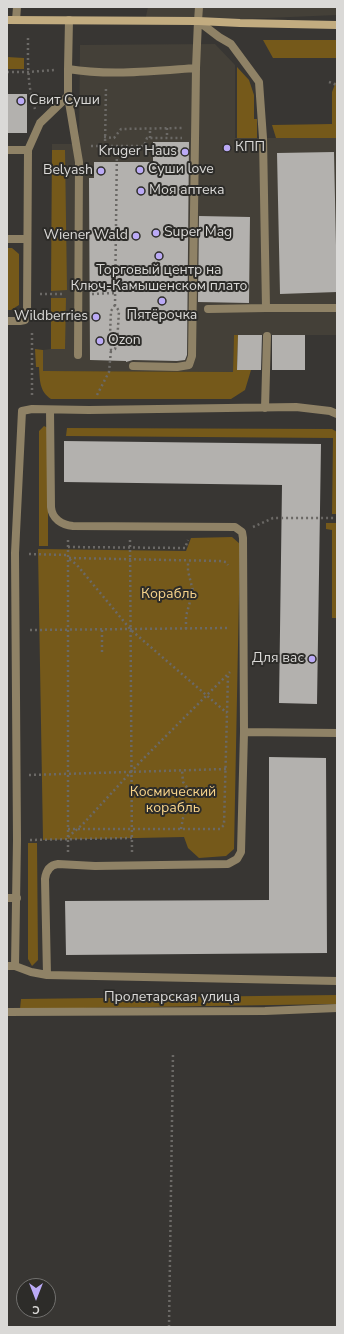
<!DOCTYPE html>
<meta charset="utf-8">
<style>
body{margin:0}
#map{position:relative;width:344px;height:1334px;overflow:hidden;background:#383633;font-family:"Nunito Sans",sans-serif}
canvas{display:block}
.frame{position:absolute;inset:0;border:8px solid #dad9d7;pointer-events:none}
.north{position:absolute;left:16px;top:1278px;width:40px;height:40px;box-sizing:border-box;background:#2d2c29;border:1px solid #72716f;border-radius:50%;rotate:180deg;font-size:11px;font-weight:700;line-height:16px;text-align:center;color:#dad9d7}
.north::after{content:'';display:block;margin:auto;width:14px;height:18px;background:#bbaaf6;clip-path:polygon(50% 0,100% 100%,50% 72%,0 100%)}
</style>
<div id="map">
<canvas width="344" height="1334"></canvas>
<div class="frame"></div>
<div class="north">С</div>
</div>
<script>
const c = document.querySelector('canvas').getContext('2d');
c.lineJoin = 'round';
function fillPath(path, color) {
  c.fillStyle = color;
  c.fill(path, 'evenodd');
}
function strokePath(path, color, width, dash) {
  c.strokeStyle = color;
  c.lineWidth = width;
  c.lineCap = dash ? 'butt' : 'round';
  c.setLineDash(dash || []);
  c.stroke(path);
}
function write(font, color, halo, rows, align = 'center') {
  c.font = font + ' "Nunito Sans",sans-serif';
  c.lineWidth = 4;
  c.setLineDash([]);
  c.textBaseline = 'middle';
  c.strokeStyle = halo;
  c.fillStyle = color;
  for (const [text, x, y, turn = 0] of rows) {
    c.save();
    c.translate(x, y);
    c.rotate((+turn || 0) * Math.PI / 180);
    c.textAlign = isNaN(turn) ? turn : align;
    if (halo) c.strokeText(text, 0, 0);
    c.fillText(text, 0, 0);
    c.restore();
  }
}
const built = new Path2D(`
 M148 7H337V15L198 21H145Z
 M215 44 235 65V138H337V335H234L233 372 43 371V350L51 349 52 144H79L80 45Z`);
const green = new Path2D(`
 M263 40H337V58H273Z
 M7 57 24 58V69H7Z
 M237 67 249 80 254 95V119H257V138H237Z
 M337 79V138H276L272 125 332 124V92Z
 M52 150H65L67 290 51 291Z
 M7 248H12L19 254V305L11 310H7Z
 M51 298H66L65 349H51Z
 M234 335H238L237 370H251L245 390 231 399H51C39 391 40 380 39 367H36L35 349 43 350V371L233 372Z
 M44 426 48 428V546H39V431Z
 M67 428 332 429 337 432V514H332L333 438 66 436Z
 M326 523H337V618H332V530L326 529Z
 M232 537 240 544 234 849 226 856 199 858 188 848 184 837 43 840 38 549 186 551 191 538Z
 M28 843H37L38 960 32 966 28 959Z
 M337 995V1004L20 1009 21 999Z`);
const building = new Path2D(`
 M7 94H27V133H7Z
 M153 142H189L187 355 185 360 177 361 133 360 126 362V361L90 360 89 178H94V162H153Z
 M334 152 337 292 280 294 277 153Z
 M199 216 250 217 249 303 198 302Z
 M238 335H262L261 370H237Z
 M272 335H305V370H272Z
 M64 441 321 444 317 704 279 703 282 485 64 482Z
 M269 757 326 758 327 953 66 955 65 901 269 900Z`);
const path = new Path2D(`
 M28 38C28 62 27 86 35 109
 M7 72H28L54 70
 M329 82 337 85
 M167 128V138
 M104 137 114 138 121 129 182 128
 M150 138V129
 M91 146H144L147 138H182
 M105 146 106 87
 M40 294H65
 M92 294 115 293
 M115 305 111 311 110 335 111 350 115 349 117 343 119 311 115 305 117 146
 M32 395V332
 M97 395 109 372 111 350
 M253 527 273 518H337
 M68 540V558L77 565 131 630 227 713
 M130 540 132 853
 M68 547 185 548 188 540
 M29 554 68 555
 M186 629V616L193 591 188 571V561
 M30 630 229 628
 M102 630V653
 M29 775 226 769
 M68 829H220L224 825 228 676
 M181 829 183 818 192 799 189 790 183 782 182 770
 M68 837 83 824 142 760 230 672
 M30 840 132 838
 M68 852V558L220 561 226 562 228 565
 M169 1327 173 1053`);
const lane = new Path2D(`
 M16 20 17 7
 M198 21 219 37 231 44 259 82 263 138 266 308H337
 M68 69C110 76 154 71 196 68L198 21
 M68 96 79 162 78 355
 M7 150H28
 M7 239H27
 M208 309 266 308
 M7 321H20L25 320 27 314 28 150 40 123 68 96V69L69 20
 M133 366 177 367 189 365 192 356 196 68
 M265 408 267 336
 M244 732 337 733
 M7 898H17
 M7 966H15L31 972 47 975 45 879C46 871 50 865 58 864L95 866 228 864 237 859 241 852 244 732 243 538 242 532 235 527 73 526C62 525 52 519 51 507L50 410
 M15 966 17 840 15 553 22 411 32 409 89 410 296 407 330 411 337 414
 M47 975 337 981`);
const street = new Path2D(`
 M198 21 199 7
 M7 1012 265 1011 337 1008`);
const secondary = new Path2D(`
 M7 20 198 21 240 23 337 25`);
const markers = [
 [21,101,4,"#bbaaf6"],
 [227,148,4,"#bbaaf6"],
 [185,152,4,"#bbaaf6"],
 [140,170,4,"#bbaaf6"],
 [101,171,4,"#bbaaf6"],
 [141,191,4,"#bbaaf6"],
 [156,233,4,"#bbaaf6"],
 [136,236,4,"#bbaaf6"],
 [159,256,4,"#bbaaf6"],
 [162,301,4,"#bbaaf6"],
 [96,317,4,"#bbaaf6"],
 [100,341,4,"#bbaaf6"],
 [312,659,4,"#bbaaf6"]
];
const poiNames = [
 ["Свит Суши",29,101],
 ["КПП",235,148],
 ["Kruger Haus",177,152,"right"],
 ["Суши love",148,170],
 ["Belyash",93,171,"right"],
 ["Моя аптека",149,191],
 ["Super Mag",164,233],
 ["Wiener Wald",128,236,"right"],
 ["Торговый центр на",159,271,"center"],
 ["Ключ-Камышенском плато",159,287,"center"],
 ["Пятёрочка",162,316,"center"],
 ["Wildberries",88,317,"right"],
 ["Ozon",108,341],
 ["Для вас",304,659,"right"]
];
const parkNames = [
 ["Корабль",169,595],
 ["Космический",173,793],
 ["корабль",173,809]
];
const streetNames = [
 ["Пролетарская улица",172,998]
];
fillPath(built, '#444038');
fillPath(green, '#75591a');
fillPath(building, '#b3b1ae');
strokePath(path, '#6b6966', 2.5, [2, 3]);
strokePath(lane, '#8f8266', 8);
strokePath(street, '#8f8266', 8);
strokePath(secondary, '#c2ac80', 8);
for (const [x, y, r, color] of markers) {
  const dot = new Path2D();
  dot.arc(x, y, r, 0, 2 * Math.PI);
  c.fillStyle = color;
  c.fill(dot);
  strokePath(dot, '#2d2c29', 1.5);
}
write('14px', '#dad9d7', '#2d2c29', poiNames, 'left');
write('14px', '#f8d48b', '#2d2c29', parkNames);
write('14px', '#dad9d7', '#2d2c29', streetNames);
</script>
